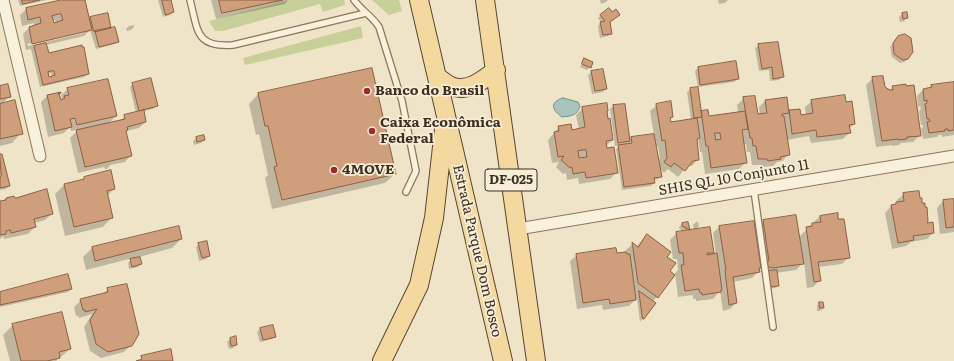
<!DOCTYPE html>
<meta charset="utf-8">
<style>
body{margin:0}
canvas{display:block;background:#f0e4c8}
</style>
<canvas width="954" height="361"></canvas>
<script>
const c = document.querySelector('canvas').getContext('2d');
c.lineJoin = 'round';
function fillPath(path, color) {
  c.fillStyle = color;
  c.fill(path, 'evenodd');
}
function strokePath(path, color, width, dash) {
  c.strokeStyle = color;
  c.lineWidth = width;
  c.lineCap = dash ? 'butt' : 'round';
  c.setLineDash(dash || []);
  c.stroke(path);
}
function write(font, color, halo, rows, align = 'center') {
  c.font = font + ' Literata,serif';
  c.lineWidth = 3.5;
  c.setLineDash([]);
  c.textBaseline = 'middle';
  c.strokeStyle = halo;
  c.fillStyle = color;
  for (const [text, x, y, turn = 0] of rows) {
    c.save();
    c.translate(x, y);
    c.rotate((+turn || 0) * Math.PI / 180);
    c.textAlign = isNaN(turn) ? turn : align;
    if (halo) c.strokeText(text, 0, 0);
    c.fillText(text, 0, 0);
    c.restore();
  }
}
const green = new Path2D(`
 M289 0H344L345 5 323 12 320 4 223 31H215L209 21Z
 M372 0H399L402 11 389 15Z
 M361 26 363 38 245 65 243 58Z`);
const water = new Path2D(`
 M563 98 578 102 580 106C577 116 571 116 562 117 552 110 549 102 563 98Z`);
const shadow = new Path2D(`
 M18 0H47L20 6Z
 M65 0H84L88 21 91 18 110 29 118 41 115 44 96 49 90 30 84 36 46 45 48 54 88 74 84 77 40 87 31 49 26 50 23 34 29 28 34 26V23L22 26 20 15 26 9ZM52 20H55L56 23 53 24ZM84 31V33L28 46 27 44ZM51 73 52 77 49 78 48 74Z
 M158 0H170L173 12 170 15 163 17Z
 M211 0H288L285 4 216 19Z
 M600 0H608L606 2 601 4Z
 M718 0H728L725 3 719 4Z
 M612 14 609 22 611 33 608 36 600 38 598 26 601 22 598 18 601 15Z
 M902 14 907 18 904 21 900 22 899 17Z
 M134 25V27L131 30 127 31 126 29 129 26Z
 M896 40 908 59 904 62 900 63 892 57 890 47Z
 M759 45 782 77 779 80 770 81 769 70 759 71 755 48Z
 M584 60 590 67 587 70 580 67Z
 M698 68 738 79 734 82 698 87 695 71Z
 M602 70 606 89 603 92 592 94 588 75 591 72Z
 M873 78 889 91 893 87 920 135 913 142 901 143 899 145 892 146V145L876 147 866 85Z
 M954 83V135L942 137V135H939L937 137 923 139 921 129 923 127V125H921L919 111 921 109 920 106 918 107 917 96 923 90 930 88 932 86Z
 M133 84 157 106 153 109 143 111 145 122 139 128 126 131 131 155 125 162 110 165 107 169H105L104 167 78 173 70 138 79 129 71 131 70 127 64 133 48 137 41 102 47 96 57 93 60 101 62 100 61 95 68 89 116 116 108 124 119 122 125 116 136 113 130 87Z
 M0 87 10 96 2 104 21 133 12 143 0 146Z
 M691 89 701 112 708 117 738 113 737 105 744 98 757 115H760L759 107 765 101 788 111 799 110 800 116 806 115 805 107 812 101 845 103 854 124 849 129 850 132 843 139 811 143 809 136 787 140 789 154 782 161 777 162 773 166 762 167 761 165H752L750 152H747L746 144H743L746 162 739 169 705 174 702 152H700L698 138H696L698 159 692 166H687L678 177 668 169 664 173 660 169 661 176 658 179 653 180 654 183 651 186 622 190 616 149 620 145 615 146 610 109 613 106 624 105 629 140 631 138 654 135 650 111 657 105 672 117 669 120 670 123 691 120 687 92ZM658 146 660 159H658L656 147Z
 M258 94 395 174 385 183 272 209 265 178 268 175 259 134 256 135 249 104Z
 M583 108 606 112 612 140 606 146 616 173 610 179 579 184 578 178 567 180 566 173 563 174 556 167 559 162 552 163 548 140 559 127 571 131 579 130 576 115Z
 M196 138 204 140 201 143 194 145 193 141Z
 M0 155H2L9 186 6 189 0 190Z
 M84 178 114 189 107 196 112 217 103 227 65 236 55 194 64 185 81 181Z
 M904 194 933 233 927 239 911 242 906 246 892 249 885 213 891 206 897 203V200Z
 M6 198 14 199 52 214 45 220 34 223 35 227 28 234 4 239 3 236 0 239V202H3Z
 M954 200V232L940 234 937 208 943 201Z
 M837 214 849 257 842 264 818 267 820 280 813 287 807 288 804 262 796 270 776 273 778 285 775 288 768 289 764 273H762L761 268 763 267 757 227 764 220 799 237 820 216Z
 M696 222H698L699 226 694 231 713 252 710 255H716L713 233 719 227 758 269V272L752 278 733 282 736 303 730 309 723 311 720 291 713 299 696 301V299H693V295L678 297 675 273 678 270 677 259H673L670 240 677 233 685 232 680 229 679 227 682 224 688 223 689 231H694L693 225Z
 M647 235 666 257 668 272 657 297 652 302 654 303 642 319 640 322 637 298 629 306 603 310 602 305 577 309 570 261 577 255 623 253 632 244 636 247Z
 M181 239 172 248 139 257 141 264 138 267 129 269 128 263 133 258 86 270 83 257 92 248Z
 M199 244 209 256 206 259 199 261 196 247Z
 M71 289 68 292 0 307V293Z
 M108 289 131 345 124 352 101 358 90 351 84 327 92 314 79 318 78 316H76L74 307 81 300 102 295Z
 M820 303 823 308 820 311H817V306Z
 M13 325 70 349 56 361H10L3 335Z
 M260 329 275 336 272 339 260 342 257 332Z
 M230 339 236 345 233 348 229 349 227 342Z`);
const building = new Path2D(`
 M22 0H40L23 4Z
 M61 0H85L92 30 32 44 29 27 41 23 40 17 28 20 26 8ZM61 14 63 20 54 23 52 16Z
 M162 0H171L174 12 166 15Z
 M219 0H283L222 13Z
 M609 8 612 12 616 9 620 15 610 22 612 34 603 35 600 22 605 21 600 15Z
 M907 12 908 18 903 19 902 13Z
 M108 13 111 28 94 32 90 17Z
 M115 27 119 42 99 47 95 31Z
 M905 34 911 38 913 52 908 59 903 60 894 54 893 43 898 36Z
 M778 42 784 77 773 79 772 67 762 69 758 44Z
 M46 43 49 53 82 45V47H84L89 74 43 85 34 46ZM54 71 55 75 49 77 48 72Z
 M584 58 593 62 591 68 582 64Z
 M736 61 739 79 700 85 698 67Z
 M372 68 396 174 282 200 274 167 277 166 268 126H265L258 93Z
 M603 69 607 89 595 91 591 71Z
 M883 76 885 87 890 90H893L892 86 906 84V86L914 85 921 136 907 137V139L898 140V139L882 141 872 77Z
 M151 78 158 106 139 111 132 83Z
 M108 79 117 116 77 125 75 118 70 119 72 127 55 131 47 95 61 92V93L58 94H59L61 100 65 98 64 96 69 95 67 88Z
 M954 82V130L948 131V129H945V131L929 133 927 122 930 121 929 119H927L925 104 927 103V100L924 101 923 89 932 87 931 85Z
 M8 84 11 97 0 99V86Z
 M698 87 702 117 694 118 690 88Z
 M845 95 846 102 852 101 855 124 849 125 851 133 817 137 816 130 792 134 789 110 800 109 801 115 813 113 811 100Z
 M755 96 758 114 767 113 765 100 787 97 789 113 782 114V116H784L790 155 780 157 781 159 768 161 767 159H758L756 146H753L752 138H750L743 97Z
 M15 100 23 134 0 139V104Z
 M671 101 673 117 670 118 671 122 697 118 700 138 697 139 699 160 693 161 685 171 674 163 671 167 664 162 667 158 665 140 662 141 656 104Z
 M607 103 608 111H607L608 119 610 118 613 140 606 141 607 148 614 147 618 173 586 178 585 172 573 174 572 167 570 168 561 160 564 156 558 157 554 132 559 131 558 126 571 124 572 130 585 127 582 107ZM586 150 587 157 579 158 578 151Z
 M625 104 630 141 618 143 613 105Z
 M144 110 146 122 127 127 128 130 126 131 132 156 85 167 76 130 125 119 124 115Z
 M708 110 709 116 745 111 748 129 742 130 747 163 711 168 708 146H706L701 111ZM715 133H720L721 139 716 140Z
 M654 134 662 177 654 178 655 183 624 187 618 145 632 143 631 137Z
 M204 135 205 140 197 142 196 137Z
 M0 154H2L10 186 0 188V177L1 176Z
 M111 170 115 189 107 191 113 218 74 227 64 184 84 179V177Z
 M47 189 53 214 34 219 36 227 11 233 10 230 6 231V234L0 235V201L6 200V198L14 196 15 198Z
 M919 191 920 198H922V203H925V207H927L928 221 927 223 933 222 934 233 913 236 914 240 898 243 891 205 896 204V202L904 201 903 193Z
 M954 199V227L946 228 943 200Z
 M838 213V219H844L850 258 818 262 821 281 814 282 806 227 812 226V223L821 222 820 216Z
 M796 215 804 264 771 268 770 267H768L767 261H769L763 220Z
 M754 221 761 268H759L760 272 733 277 737 303 729 305 725 270H726L719 226Z
 M688 222 690 230 682 226V223Z
 M179 226 182 239 95 261 92 247Z
 M710 227 714 253H707V255L717 253 722 290H721V292L702 295V293H700L699 289 685 291 681 265H684L683 253H679L676 232Z
 M647 234 671 252 667 257 676 263 670 271 675 275 658 298 638 283 632 242 638 247Z
 M207 241 210 256 202 258 198 243Z
 M616 248 617 253 626 252 627 254H630L636 300 610 304 609 299 583 303 576 254Z
 M140 257 142 264 132 267 130 259Z
 M777 270 779 286 771 287 768 271Z
 M68 274 72 289 0 305V292Z
 M127 284 139 334 132 346 108 352 96 344 90 320 97 309 85 312V310H83L80 299 108 292 107 288Z
 M639 291 656 303 644 319H643Z
 M819 302H823L824 308H820Z
 M62 312 71 349 59 352 60 358 47 361H21L12 324Z
 M273 325 276 337 263 340 260 328Z
 M236 336 237 345 231 346 230 338Z
 M171 349 173 361H136L142 359 141 356Z`);
const lane = new Path2D(`
 M190 0C198 30 195 48 233 45L366 13
 M354 0C362 11 372 16 379 27L402 101 416 171 406 192
 M754 190 773 327`);
const street = new Path2D(`
 M3 0 40 156
 M518 229 954 156`);
const primary = new Path2D(`
 M419 0 503 361
 M485 0 536 361
 M437 77C442 80 446 84 451 86 468 93 483 80 496 70
 M382 361 419 285 434 218 444 129`);
const markers = [
 [367,91,4,"#9e2a2b"],
 [372,131,4,"#9e2a2b"],
 [334,170,4,"#9e2a2b"]
];
const shields = [
 [511,180,52]
];
const shieldNames = [
 ["DF-025",511,180]
];
const poiNames = [
 ["Banco do Brasil",375,91],
 ["Caixa Econômica",380,123],
 ["Federal",380,139],
 ["4MOVE",342,170]
];
const streetNames = [
 ["SHIS QL 10 Conjunto 11",734,178,-10],
 ["Estrada Parque Dom Bosco",477,251,77]
];
fillPath(green, '#c9cf9b');
fillPath(water, '#a9c4bc');
strokePath(water, '#6f938a', 1);
fillPath(shadow, '#0003');
fillPath(building, '#cf9f7d');
strokePath(building, '#8d5f41', 1);
strokePath(lane, '#8d765c', 8);
strokePath(street, '#8d765c', 13);
strokePath(primary, '#5b4430', 20);
strokePath(lane, '#faf1dc', 5.5);
strokePath(street, '#faf1dc', 11);
strokePath(primary, '#f3d9a0', 18);
for (const [x, y, r, color] of markers) {
  const dot = new Path2D();
  dot.arc(x, y, r, 0, 2 * Math.PI);
  c.fillStyle = color;
  c.fill(dot);
  strokePath(dot, '#f7eed8', 1.5);
}
for (const [x, y, w] of shields) {
  const box = new Path2D();
  box.roundRect(x - w / 2, y - 11, w, 22, 3);
  c.fillStyle = '#f7eed8';
  c.fill(box);
  strokePath(box, '#3d2e20', 1);
}
write('bold 13px', '#3d2e20', null, shieldNames);
write('bold 14px', '#3d2e20', '#f7eed8', poiNames, 'left');
write('14px', '#3d2e20', '#f7eed8', streetNames);
</script>
